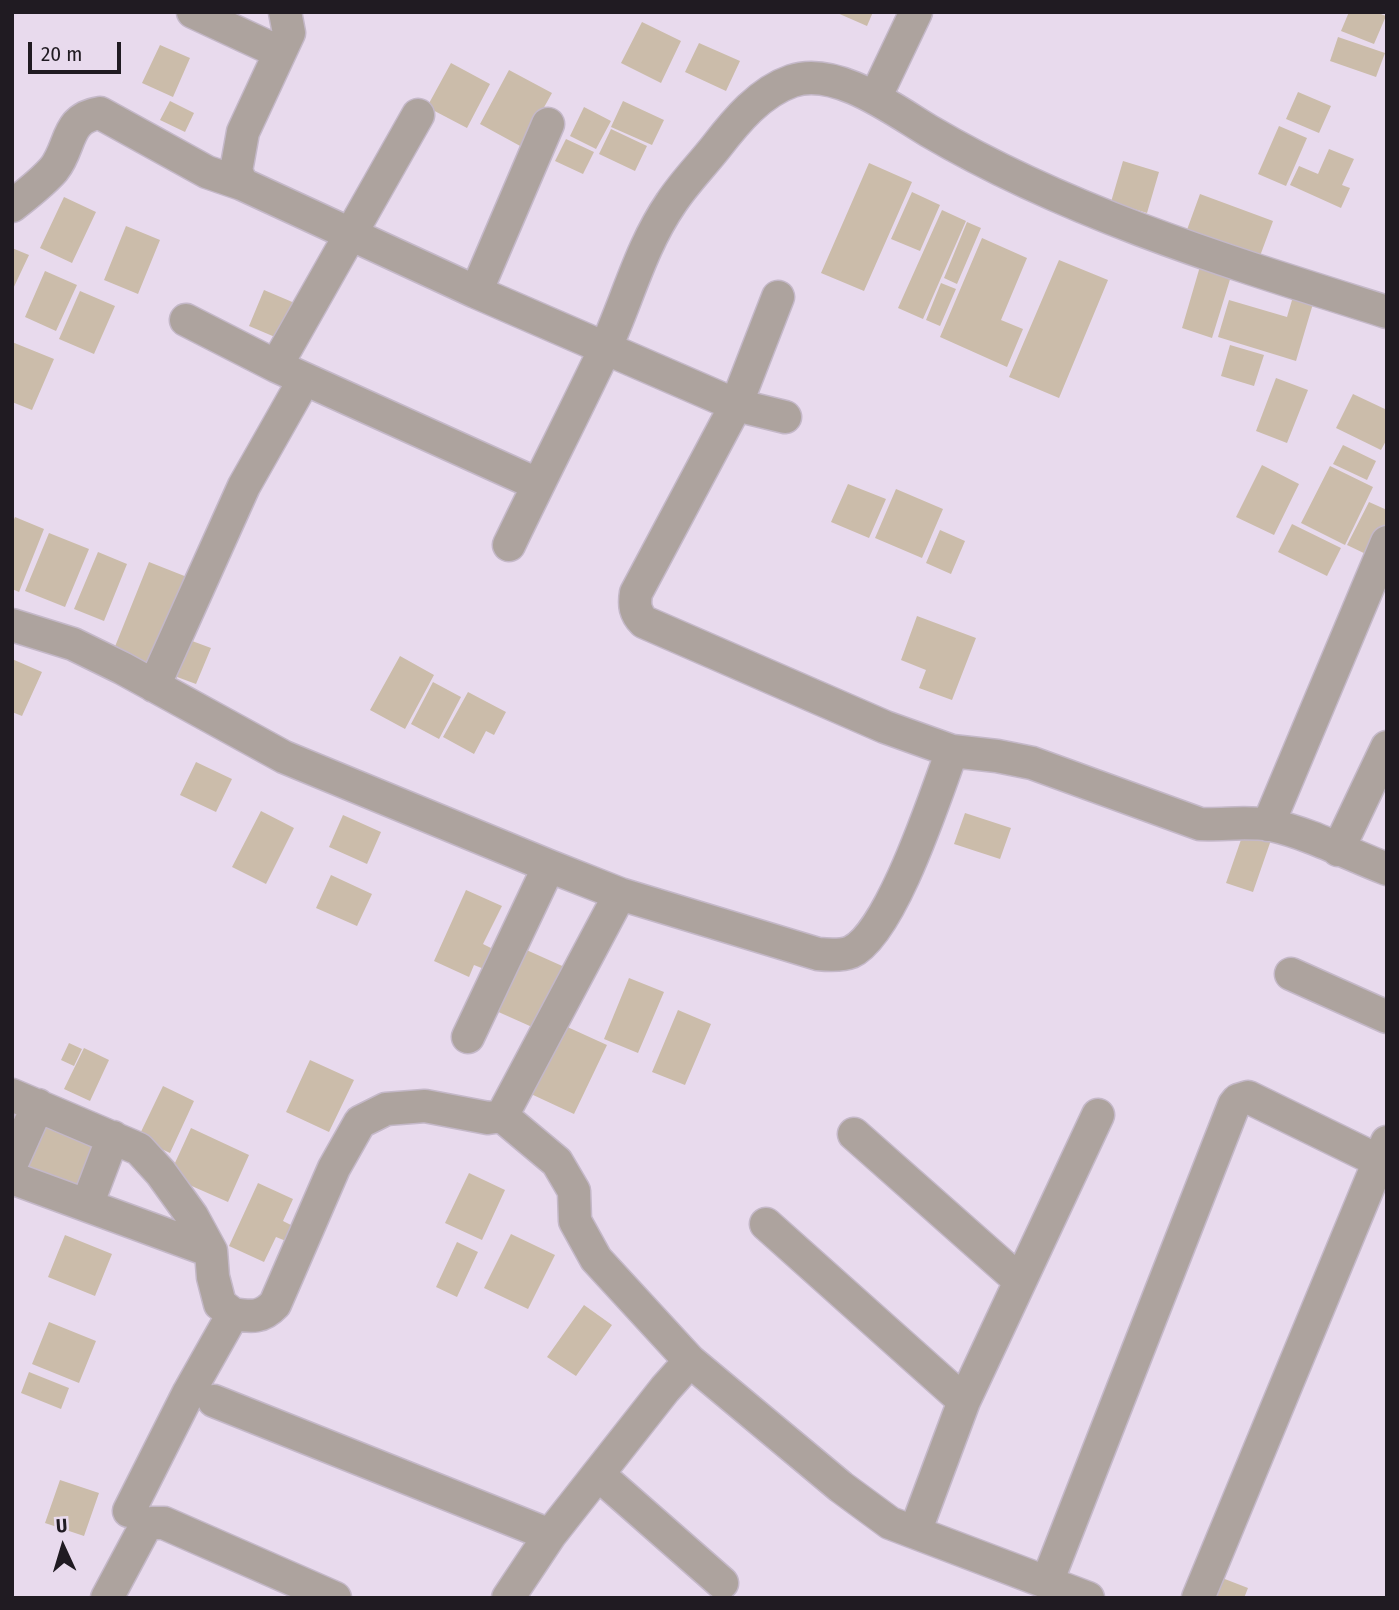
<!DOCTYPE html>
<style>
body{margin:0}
#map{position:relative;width:1399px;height:1610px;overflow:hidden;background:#e8daed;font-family:"Fira Sans Condensed",sans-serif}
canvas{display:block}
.frame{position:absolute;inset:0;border:14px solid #201b22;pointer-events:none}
.north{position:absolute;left:28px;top:1512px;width:70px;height:70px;-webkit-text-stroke:5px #e8daed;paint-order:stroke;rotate:356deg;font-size:19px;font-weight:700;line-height:28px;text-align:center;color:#201b22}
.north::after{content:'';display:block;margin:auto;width:24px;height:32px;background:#201b22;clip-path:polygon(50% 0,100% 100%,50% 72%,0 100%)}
.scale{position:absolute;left:28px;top:42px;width:93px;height:32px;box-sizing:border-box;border:4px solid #201b22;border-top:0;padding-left:9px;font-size:21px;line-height:24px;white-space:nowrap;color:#201b22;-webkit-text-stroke:5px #e8daed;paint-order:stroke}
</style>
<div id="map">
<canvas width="1399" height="1610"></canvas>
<div class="frame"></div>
<div class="north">U</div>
<div class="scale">20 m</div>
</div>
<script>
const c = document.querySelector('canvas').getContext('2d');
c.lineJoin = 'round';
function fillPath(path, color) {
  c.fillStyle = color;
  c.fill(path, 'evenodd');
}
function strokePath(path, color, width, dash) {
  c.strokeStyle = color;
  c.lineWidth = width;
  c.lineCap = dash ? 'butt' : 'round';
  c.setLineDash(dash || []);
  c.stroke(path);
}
const building = new Path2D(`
 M835 12H873L867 26Z
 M1349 12H1376L1386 16 1374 44 1341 31Z
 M642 22 681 41 661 83 621 63Z
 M1338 37 1385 53 1376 77 1330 61Z
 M699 43 740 61 726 91 685 72Z
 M160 45 190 58 173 97 142 83Z
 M451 63 490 84 467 128 427 107Z
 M509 70 552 93 522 147 480 124Z
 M1298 92 1331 106 1319 133 1286 119Z
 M170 101 194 113 185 132 160 120Z
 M623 101 664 120 652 145 611 127Z
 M584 107 611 121 596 149 570 136Z
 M1279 126 1307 138 1286 186 1258 174Z
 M611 129 647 146 635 171 599 154Z
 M566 139 594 152 583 174 555 161Z
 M1329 149 1354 159 1342 185 1350 188 1341 208 1290 185 1299 166 1318 174Z
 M1123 161 1159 172 1147 213 1111 202Z
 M869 163 912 182 864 291 821 273Z
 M912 192 940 205 920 251 891 239Z
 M1200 194 1273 221 1257 264 1184 238Z
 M64 197 96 212 72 263 40 248Z
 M942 210 966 221 923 319 898 308Z
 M967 222 981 228 957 284 944 278Z
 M126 226 160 240 138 294 104 280Z
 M982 238 1027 258 1001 320 1023 329 1007 367 940 337Z
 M12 248 29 255 12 291Z
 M1059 260 1108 280 1059 398 1009 377Z
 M1201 263 1232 273 1212 338 1182 328Z
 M45 271 77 285 56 331 25 317Z
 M941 283 956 289 940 326 926 320Z
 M264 290 297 304 282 340 249 326Z
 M1295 290 1315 297 1296 361 1218 337 1229 300 1287 317Z
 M80 291 115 306 94 354 59 339Z
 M12 342 54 359 32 410 12 402Z
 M1230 345 1264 355 1254 386 1221 376Z
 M1276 378 1308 390 1287 443 1256 431Z
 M1353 394 1387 410V439L1381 450 1336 428Z
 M1343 445 1376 461 1367 480 1333 464Z
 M1262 465 1299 484 1274 535 1236 517Z
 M1330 466 1373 487 1345 545 1301 523Z
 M848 484 886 499 869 538 831 522Z
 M896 489 943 509 922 558 875 538Z
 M1369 502 1387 510V527L1372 557 1347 545Z
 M15 517 44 529 19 592 12 589V524Z
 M1292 524 1341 548 1327 576 1278 552Z
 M940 530 965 541 951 574 926 563Z
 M49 533 89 549 65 607 25 591Z
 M98 552 127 564 104 621 74 609Z
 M149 562 187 577 151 664 114 649Z
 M917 616 976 638 952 700 919 688 926 670 901 660Z
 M184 638 211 648 196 684 169 674Z
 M400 656 434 675 405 729 370 710Z
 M12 659 42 672 22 716 12 712Z
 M433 682 461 697 439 739 411 724Z
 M468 692 506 712 494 735 486 731 474 754 443 737Z
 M196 762 232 779 216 812 180 795Z
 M261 811 294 828 266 884 232 867Z
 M965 813 1011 828 1000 859 954 844Z
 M343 815 381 832 367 864 329 847Z
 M1244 831 1271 840 1253 892 1226 883Z
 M331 875 372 894 357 926 316 908Z
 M466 890 502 906 483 944 493 949 484 969 474 965 469 977 434 961Z
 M522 948 569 969 541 1031 494 1010Z
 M629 978 664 992 638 1053 604 1039Z
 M678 1010 711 1024 685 1085 652 1072Z
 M563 1025 607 1045 574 1114 531 1094Z
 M69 1043 82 1049 74 1066 61 1060Z
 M84 1048 109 1060 90 1101 64 1089Z
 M310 1060 354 1080 329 1132 286 1112Z
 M163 1086 194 1101 170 1153 138 1138Z
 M44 1124 99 1148 80 1191 25 1168Z
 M191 1128 249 1155 228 1202 169 1176Z
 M469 1173 505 1190 482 1240 445 1223Z
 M258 1183 293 1199 283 1221 293 1226 286 1241 276 1237 264 1262 229 1246Z
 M511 1234 555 1255 528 1309 484 1288Z
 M65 1235 112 1254 95 1296 48 1277Z
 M457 1242 478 1252 457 1297 436 1287Z
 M584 1305 612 1325 576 1376 547 1357Z
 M49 1322 96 1341 79 1383 32 1364Z
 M29 1372 69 1388 61 1409 21 1393Z
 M60 1480 99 1493 84 1536 45 1523Z
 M1217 1576 1248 1588 1244 1598H1209Z`);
const street = new Path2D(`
 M193 12 279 52
 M875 98 916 12
 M418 115 276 366 537 484
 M242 184 236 171 243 132 289 33 285 12
 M12 206C27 194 42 183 54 169 72 146 65 118 100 113L207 172 242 184 476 292 736 405 636 593C634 605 635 613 644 622L885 727 952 751 997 756 1032 763 1200 824C1224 825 1247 821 1271 825 1311 834 1348 854 1387 869
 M476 292 548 124
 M778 297 736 405 785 417
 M186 320 276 366
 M509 545C540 480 573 416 604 351 627 302 640 248 671 203 684 183 701 166 716 147 736 121 760 92 792 81 836 66 894 110 929 131 1070 214 1232 263 1387 312
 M12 625 73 644 122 668 284 757 549 866 620 894 818 954C828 955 841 956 851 952 891 934 936 794 952 751
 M154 686 244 486 304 380
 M1268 825 1387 542
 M1338 850 1387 747
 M1291 974 1387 1017
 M468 1037 549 866
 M12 1095 139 1149 161 1173 192 1216 211 1251
 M502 1116 557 1162 574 1191 575 1221 596 1259 690 1361
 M854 1134 1020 1281
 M12 1163 38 1105
 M12 1178 211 1251 213 1277 220 1304 233 1314 189 1392 129 1511
 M87 1205 113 1137
 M766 1224 964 1401
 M233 1314C252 1317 262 1318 275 1304L334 1168 360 1122 386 1109 425 1106 488 1118 502 1116 620 894
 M214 1401 550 1535
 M599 1475 722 1583
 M915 1532 964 1401 1098 1115
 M1047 1582 1234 1105 1238 1100 1248 1097 1379 1161
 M107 1598 145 1527 151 1523H164L335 1598
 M508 1598 550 1535 665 1389 690 1361 841 1487 890 1523 1088 1598
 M1198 1598 1387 1142`);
fillPath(building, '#cbbcaa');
strokePath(street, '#c4b8c8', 35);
strokePath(street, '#ada39e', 32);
</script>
